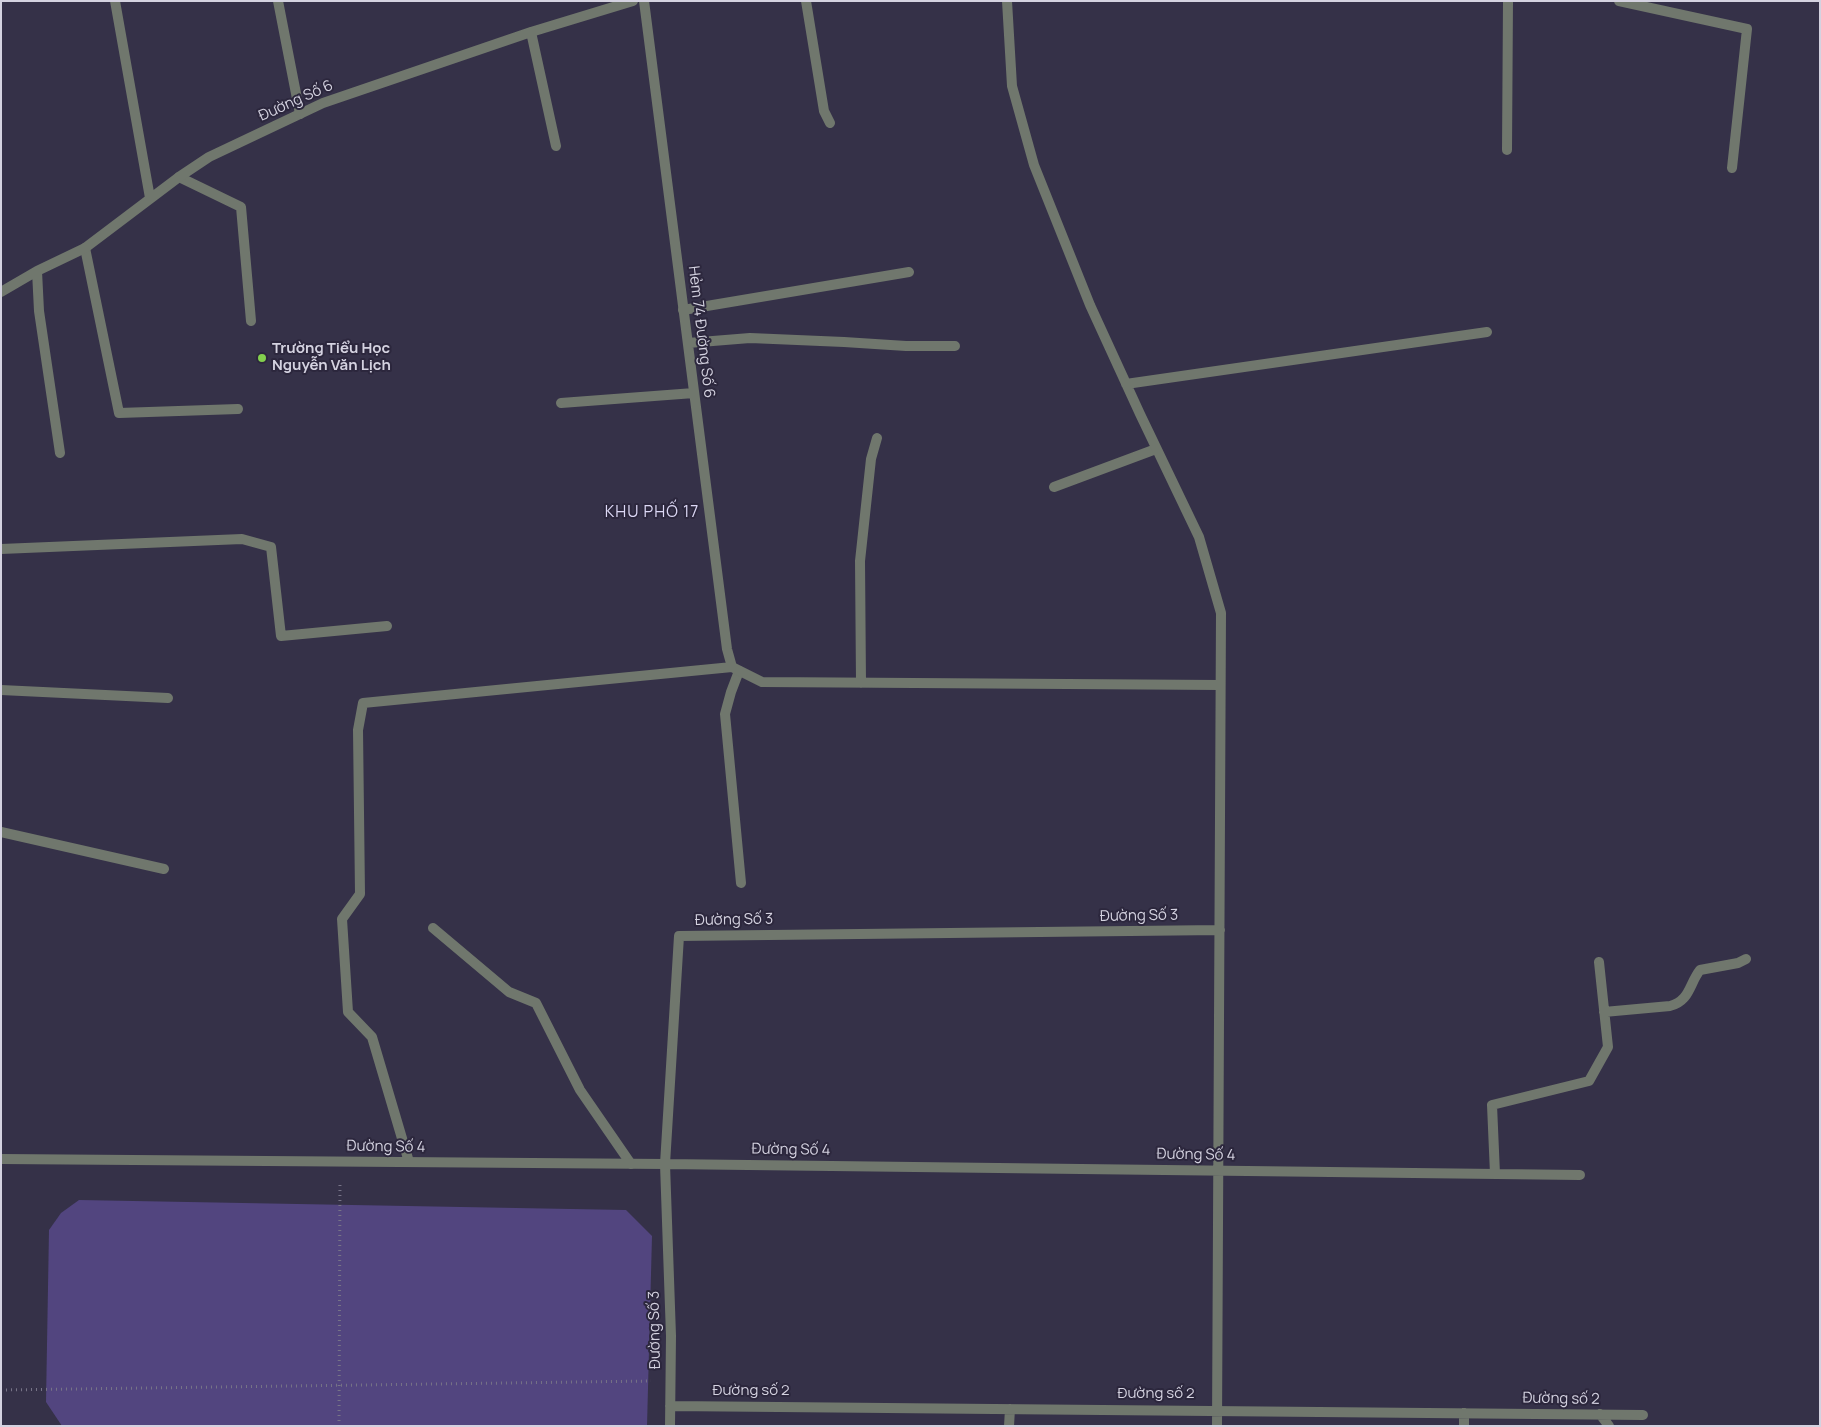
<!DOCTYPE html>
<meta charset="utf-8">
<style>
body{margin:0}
#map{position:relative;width:1821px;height:1427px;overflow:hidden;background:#353148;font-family:Manrope,sans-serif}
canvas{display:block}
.frame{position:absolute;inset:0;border:2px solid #d4d2e0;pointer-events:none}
</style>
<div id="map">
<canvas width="1821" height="1427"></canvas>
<div class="frame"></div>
</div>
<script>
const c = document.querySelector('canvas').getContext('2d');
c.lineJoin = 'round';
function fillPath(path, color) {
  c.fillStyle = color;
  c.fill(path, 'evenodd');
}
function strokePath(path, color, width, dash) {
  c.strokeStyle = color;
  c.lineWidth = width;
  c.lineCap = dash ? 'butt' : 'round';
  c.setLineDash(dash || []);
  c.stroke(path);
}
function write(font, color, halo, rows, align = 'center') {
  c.font = font + ' Manrope,sans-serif';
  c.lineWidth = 4;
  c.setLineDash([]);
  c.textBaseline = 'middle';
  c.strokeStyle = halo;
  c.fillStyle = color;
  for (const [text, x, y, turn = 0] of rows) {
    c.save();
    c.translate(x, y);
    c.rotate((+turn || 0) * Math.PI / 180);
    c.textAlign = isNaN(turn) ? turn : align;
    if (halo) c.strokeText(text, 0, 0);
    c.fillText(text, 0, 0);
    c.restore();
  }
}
const green = new Path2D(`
 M79 1200 626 1210 652 1236 647 1426H62L46 1402 49 1230 61 1213Z`);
const path = new Path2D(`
 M1 1390 651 1381
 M339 1426 340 1181`);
const service = new Path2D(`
 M278 1 300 114
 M179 177 241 207 251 321
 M85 248 119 413 238 409
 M683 310 909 272
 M1054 487 1156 449
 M1 549 242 539 271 547 281 636 387 626
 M739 671 731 692 725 714 741 883
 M433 928 509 992 536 1003 580 1090 631 1164`);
const minor = new Path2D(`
 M115 1 150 198
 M644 1 727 649 732 667
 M806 1 824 111 830 123
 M1007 1 1012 86 1034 165 1090 305 1140 414 1199 537 1221 613 1217 1426
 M1619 1 1747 29 1732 168
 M531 32 556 146
 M1507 150 1508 1
 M37 271 39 311 60 453
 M1 292 37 271 85 248 179 177 209 157 323 103 531 32 633 1
 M688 343 750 338 844 342 906 346H955
 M1126 384 1487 332
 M561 403 694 393
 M861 683 860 561 871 459 877 438
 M1 690 168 698
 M1 832 164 869
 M1604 1012 1670 1006C1690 1001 1689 984 1700 970L1738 963 1746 959
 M1 1159 665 1164 1580 1175
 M409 1162 372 1037 348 1012 342 919 360 894 358 730 363 703 732 667 762 682 1220 685
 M1495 1174 1492 1105 1589 1081 1608 1047 1599 962
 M670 1406 1643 1415
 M1464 1413V1426
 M1600 1414 1609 1426
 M670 1426 671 1336 665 1164 679 936 1220 930
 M1009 1426 1010 1409`);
const markers = [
 [262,358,5,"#83d04e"]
];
const streetNames = [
 ["Đường Số 6",296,101,-24],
 ["Hẻm 74 Đường Số 6",701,332,83],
 ["Đường Số 3",1139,916,-1],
 ["Đường Số 3",734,920,-1],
 ["Đường Số 4",386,1147,1],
 ["Đường Số 4",791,1150,1],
 ["Đường Số 4",1196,1155,1],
 ["Đường Số 3",655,1330,-91],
 ["Đường số 2",751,1391],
 ["Đường số 2",1156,1394],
 ["Đường số 2",1561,1399,1]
];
const poiNames = [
 ["Trường Tiểu Học",272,349],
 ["Nguyễn Văn Lịch",272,366]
];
const neighbourhoodNames = [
 ["KHU PHỐ 17",652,513]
];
fillPath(green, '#52457f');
strokePath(path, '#777487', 3, [1, 4]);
strokePath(service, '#70776d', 10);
strokePath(minor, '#70776d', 10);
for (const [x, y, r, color] of markers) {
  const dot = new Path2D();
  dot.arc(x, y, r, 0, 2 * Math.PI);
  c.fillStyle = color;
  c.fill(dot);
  strokePath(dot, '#2c273d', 2);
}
write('15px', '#d4d2e0', '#2c273d', streetNames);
write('bold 15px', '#d4d2e0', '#2c273d', poiNames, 'left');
c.letterSpacing = '1px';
write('16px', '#dcd8f5', '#2c273d', neighbourhoodNames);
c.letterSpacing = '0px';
</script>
